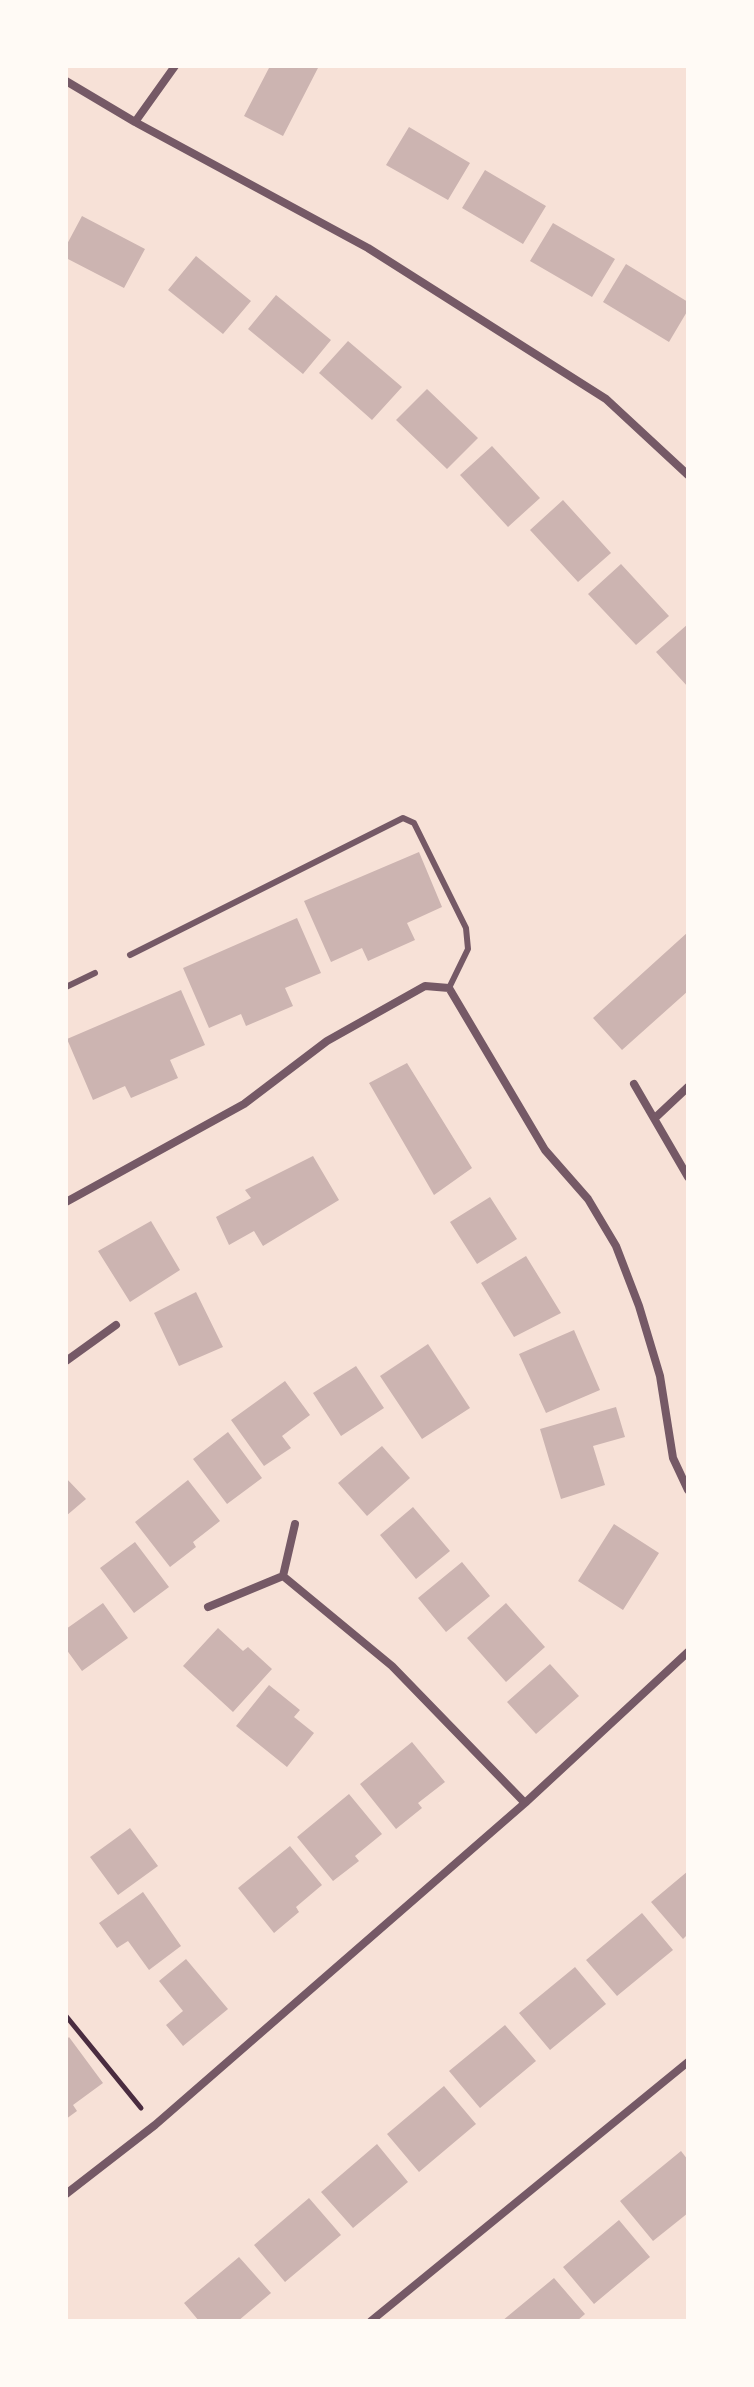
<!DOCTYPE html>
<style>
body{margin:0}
#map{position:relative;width:754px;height:2387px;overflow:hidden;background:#f7e1d7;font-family:"Roboto Condensed",sans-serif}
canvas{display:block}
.frame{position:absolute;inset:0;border:68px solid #fffaf5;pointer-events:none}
</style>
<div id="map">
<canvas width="754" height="2387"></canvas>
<div class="frame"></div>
</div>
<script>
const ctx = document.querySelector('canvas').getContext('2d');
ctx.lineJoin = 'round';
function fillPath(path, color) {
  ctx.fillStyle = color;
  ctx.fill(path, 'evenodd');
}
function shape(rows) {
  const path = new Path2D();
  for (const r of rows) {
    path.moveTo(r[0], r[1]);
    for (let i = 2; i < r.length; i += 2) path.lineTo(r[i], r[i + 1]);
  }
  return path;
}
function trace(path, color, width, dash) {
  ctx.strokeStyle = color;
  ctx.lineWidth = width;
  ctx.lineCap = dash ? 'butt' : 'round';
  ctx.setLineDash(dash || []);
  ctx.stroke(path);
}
const building = shape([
 [270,66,319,66,283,136,244,116],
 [409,127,470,163,448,200,386,165],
 [485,170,546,206,523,244,462,208],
 [82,216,145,249,124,288,66,258,66,246],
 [553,223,615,259,592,297,530,261],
 [196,256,251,301,223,334,168,290],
 [626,264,688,302,688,310,669,342,603,302],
 [276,295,331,340,303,374,248,329],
 [348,341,402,387,372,420,319,373],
 [427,389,478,438,447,469,396,420],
 [492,446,540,498,508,527,460,475],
 [563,500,611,553,578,582,530,530],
 [621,564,669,616,636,645,588,594],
 [688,624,688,687,656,652],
 [419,852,442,907,407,923,415,940,368,961,362,948,331,962,304,901],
 [297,918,321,973,285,988,293,1006,246,1026,241,1014,209,1028,183,968],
 [688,932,688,991,622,1050,593,1018],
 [181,990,205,1045,170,1060,178,1078,131,1098,125,1086,93,1100,67,1039],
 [407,1063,472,1168,434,1195,369,1083],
 [313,1156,339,1200,263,1246,254,1231,229,1245,216,1217,251,1198,245,1190],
 [490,1197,517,1239,477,1264,450,1222],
 [151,1221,180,1270,130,1302,98,1251],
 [526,1256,561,1313,514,1337,481,1283],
 [196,1292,223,1347,179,1366,154,1313],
 [574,1330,600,1390,546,1413,519,1354],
 [428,1344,470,1408,422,1439,380,1376],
 [356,1366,384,1408,341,1436,313,1393],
 [285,1381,310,1415,282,1436,291,1448,264,1466,231,1420],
 [616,1407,625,1437,593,1446,605,1485,561,1499,540,1429],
 [228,1432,262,1478,227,1504,193,1459],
 [382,1446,410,1478,367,1516,338,1483],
 [66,1478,86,1499,66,1516],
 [188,1480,220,1521,193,1542,196,1547,170,1567,135,1522],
 [413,1507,450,1551,416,1579,380,1535],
 [614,1524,659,1553,623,1610,578,1581],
 [135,1542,169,1587,134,1613,100,1568],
 [462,1562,490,1596,446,1632,418,1598],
 [103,1603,128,1638,82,1671,66,1649,66,1629],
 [506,1603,545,1647,506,1682,467,1638],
 [218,1628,243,1651,248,1647,272,1669,233,1712,183,1666],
 [550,1664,579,1696,536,1734,507,1702],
 [269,1685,300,1710,294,1717,314,1733,287,1767,236,1726],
 [412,1742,445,1782,418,1803,422,1808,396,1829,360,1784],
 [349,1794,382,1834,355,1856,359,1861,333,1881,297,1837],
 [130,1828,158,1866,118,1895,90,1857],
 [290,1846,322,1885,296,1907,299,1912,274,1933,238,1888],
 [688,1871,688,1934,683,1939,651,1902],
 [143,1892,181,1946,149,1970,128,1941,117,1948,99,1923],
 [642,1913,673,1950,617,1996,586,1960],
 [186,1959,228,2009,183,2046,166,2025,183,2011,159,1981],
 [575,1967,606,2004,550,2050,519,2013],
 [505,2025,536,2061,480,2108,449,2071],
 [69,2037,103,2083,73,2105,77,2111,66,2119,66,2040],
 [444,2086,476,2124,419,2172,387,2134],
 [377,2144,408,2182,353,2228,321,2192],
 [681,2151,688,2160,688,2213,653,2241,620,2201],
 [309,2198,341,2235,285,2282,254,2245],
 [619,2220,650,2257,594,2304,563,2267],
 [239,2257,271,2293,238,2321,199,2321,184,2303],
 [554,2278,585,2314,577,2321,502,2321]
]);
const path = shape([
 [66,2016,141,2108]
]);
const service = shape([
 [130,955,403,818,414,823,466,928,468,949,449,988],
 [66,987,95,973]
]);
const minor = shape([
 [66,81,135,122,368,248,606,399,688,475],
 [135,122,175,66],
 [634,1084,688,1177],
 [655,1118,688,1087],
 [66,1202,244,1104,327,1041,425,986,449,988,545,1150,588,1199,616,1246,639,1306,660,1376,673,1458,688,1490],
 [66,1361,116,1325],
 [283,1576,392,1666,525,1803],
 [208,1607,283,1576,295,1524],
 [66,2194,155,2125,525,1803,688,1652],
 [371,2321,688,2062]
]);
fillPath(building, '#ccb4b1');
trace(path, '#4a2c40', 5);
trace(service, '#755966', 6);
trace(minor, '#755966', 8);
</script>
